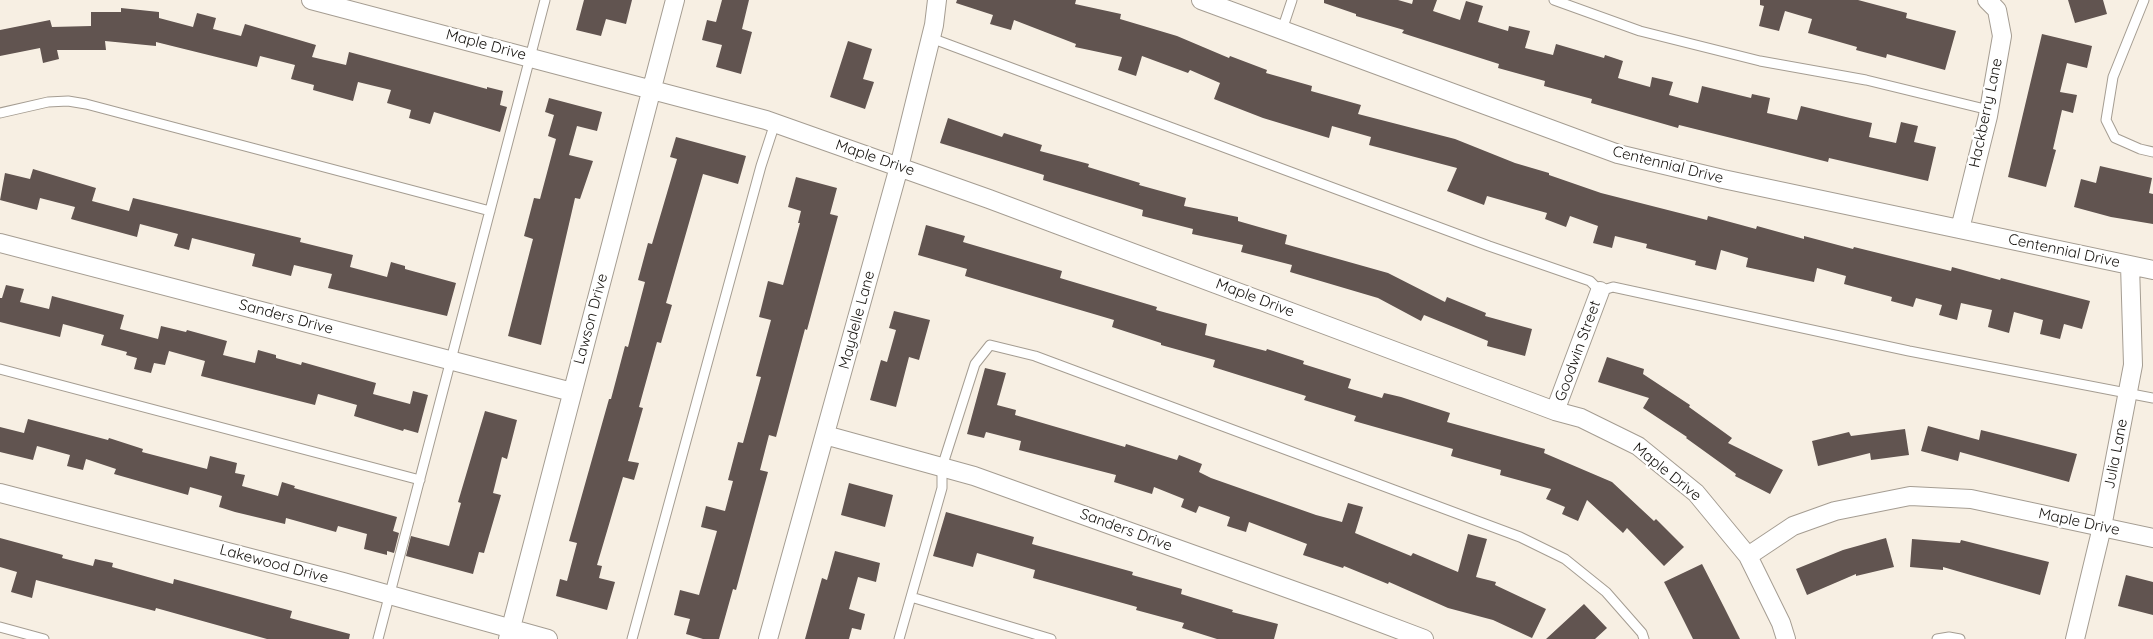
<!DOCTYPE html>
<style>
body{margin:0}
canvas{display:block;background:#f7efe3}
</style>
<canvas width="2153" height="639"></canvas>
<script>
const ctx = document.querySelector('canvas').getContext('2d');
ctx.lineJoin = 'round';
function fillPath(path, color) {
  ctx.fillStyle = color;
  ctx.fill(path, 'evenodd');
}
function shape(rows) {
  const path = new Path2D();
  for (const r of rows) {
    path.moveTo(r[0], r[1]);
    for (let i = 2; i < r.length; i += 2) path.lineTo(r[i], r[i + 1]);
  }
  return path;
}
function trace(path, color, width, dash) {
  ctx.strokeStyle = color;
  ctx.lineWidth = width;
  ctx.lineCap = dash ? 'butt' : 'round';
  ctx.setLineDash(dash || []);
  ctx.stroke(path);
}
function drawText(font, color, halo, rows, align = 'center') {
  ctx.font = font + ' Quicksand,sans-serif';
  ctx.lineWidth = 5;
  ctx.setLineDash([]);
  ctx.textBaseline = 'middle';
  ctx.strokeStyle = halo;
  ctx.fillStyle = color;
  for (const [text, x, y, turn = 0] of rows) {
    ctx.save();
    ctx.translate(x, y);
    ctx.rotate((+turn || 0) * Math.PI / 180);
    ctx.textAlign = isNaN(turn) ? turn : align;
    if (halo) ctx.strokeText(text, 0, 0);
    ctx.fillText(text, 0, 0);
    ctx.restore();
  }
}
const building = shape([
 [584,0,632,0,626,24,606,19,601,36,576,30],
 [722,0,749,0,742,29,752,32,741,74,716,67,722,45,702,40,707,20,716,22],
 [957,0,1076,0,1075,4,1121,14,1120,19,1177,36,1229,58,1230,56,1267,70,1266,73,1312,86,1311,91,1361,105,1358,114,1455,139,1515,163,1549,173,1549,175,1601,193,1707,220,1708,216,1756,229,1757,226,1804,239,1804,236,1853,249,1854,247,1951,271,1952,267,2000,280,2001,278,2090,301,2082,329,2064,324,2060,339,2040,334,2043,320,2014,312,2009,333,1988,327,1992,310,1961,303,1957,320,1939,315,1942,305,1916,298,1913,307,1891,301,1892,297,1844,284,1846,276,1817,268,1814,282,1746,267,1748,258,1721,250,1716,270,1695,265,1696,261,1646,248,1647,244,1615,236,1612,248,1593,243,1598,226,1570,216,1566,227,1545,219,1547,213,1487,196,1484,205,1447,191,1457,168,1369,145,1371,137,1332,126,1329,138,1263,118,1214,99,1220,83,1190,70,1188,73,1142,56,1136,76,1118,70,1122,57,1075,47,1076,44,1014,20,1011,30,990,24,993,15,956,3],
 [1324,0,1398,0,1412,4,1413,0,1437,0,1433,11,1460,20,1466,1,1483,6,1478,22,1508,31,1509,26,1530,31,1525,48,1553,55,1556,44,1604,58,1605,55,1623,61,1618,78,1650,87,1652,77,1673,82,1669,95,1698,103,1702,86,1751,98,1752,94,1770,98,1767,113,1797,120,1801,106,1850,118,1872,123,1869,137,1896,143,1901,122,1918,126,1914,142,1936,147,1928,181,1829,158,1828,162,1679,125,1678,128,1591,103,1592,99,1544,86,1545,81,1498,68,1499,64,1402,33,1404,30,1356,16,1356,14,1324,3],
 [1760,0,1858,0,1907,13,1906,18,1956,31,1945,70,1887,54,1886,58,1856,50,1857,47,1808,33,1812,19,1785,11,1779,31,1759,26,1764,6,1760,5],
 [2068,0,2103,0,2107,14,2075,23],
 [121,8,159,12,159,18,193,27,197,13,216,18,213,29,241,36,245,24,316,45,312,57,346,65,349,52,487,89,487,87,503,91,500,105,507,107,500,132,434,112,430,124,409,118,411,110,387,103,391,90,358,82,353,101,313,90,314,85,291,79,295,65,260,56,257,67,156,42,156,46,105,41,106,50,57,50,59,59,43,63,40,48,0,56,0,30,50,20,52,27,91,26,91,12,121,12],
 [2042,34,2092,46,2087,68,2067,63,2060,92,2077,95,2073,113,2062,110,2053,149,2056,150,2046,187,2008,177],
 [848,41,872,49,863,79,874,82,865,109,830,97],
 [549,98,602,112,597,131,577,126,569,155,593,161,580,199,575,198,541,345,508,336,533,239,524,236,534,198,540,199,556,139,548,136,554,115,545,112],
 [948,118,1002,137,1004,133,1042,145,1040,151,1089,164,1088,167,1140,183,1139,185,1186,198,1184,206,1238,217,1238,221,1287,235,1285,244,1388,273,1445,302,1447,297,1486,313,1485,316,1532,329,1525,356,1487,346,1488,341,1424,315,1421,321,1378,298,1290,272,1292,265,1241,252,1243,245,1192,234,1193,229,1142,216,1143,210,1043,180,1044,175,940,143],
 [676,137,746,156,738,184,703,174,666,303,672,305,661,343,657,342,639,407,643,408,628,461,639,463,634,480,623,477,597,565,602,566,599,578,615,582,607,610,556,596,560,579,567,581,577,543,569,541,609,399,611,399,625,346,628,347,645,282,638,280,648,243,652,244,677,159,670,157],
 [2100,166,2152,178,2149,193,2153,194,2153,224,2111,217,2074,207,2081,179,2096,183],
 [33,169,96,188,92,201,129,211,133,198,301,238,300,242,353,255,350,267,387,277,391,262,405,266,405,269,456,283,447,316,328,288,332,274,294,265,291,276,252,266,255,254,192,238,189,250,174,246,178,234,140,224,137,237,71,219,75,207,40,198,37,210,0,200,5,173,30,179],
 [796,177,837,188,830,214,838,216,807,330,805,329,776,437,769,435,760,470,768,472,736,590,733,589,719,639,703,639,686,634,690,619,674,615,680,590,699,595,717,531,701,527,706,506,725,511,733,481,728,480,738,442,743,443,761,377,756,376,771,320,759,317,768,281,783,285,800,223,798,223,801,211,788,207],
 [926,225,965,236,963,242,1062,271,1060,278,1157,307,1156,310,1207,324,1205,335,1266,351,1267,349,1304,361,1303,364,1351,379,1348,388,1382,398,1384,393,1401,397,1450,413,1447,422,1545,449,1544,453,1612,482,1654,521,1656,519,1684,547,1664,566,1627,528,1623,533,1587,500,1578,521,1562,514,1565,507,1546,499,1551,489,1500,475,1501,470,1451,456,1453,449,1354,421,1356,416,1304,400,1306,396,1213,367,1215,360,1161,345,1161,343,1112,327,1114,320,965,276,967,269,918,255],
 [6,285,24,289,20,302,49,309,52,296,124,315,120,329,158,339,161,326,186,332,187,330,227,341,223,355,255,363,258,350,276,355,276,358,301,365,302,362,376,383,373,394,410,404,413,391,428,395,418,433,404,429,403,431,354,416,357,405,318,394,315,405,201,376,205,361,169,351,165,365,154,363,151,373,134,369,137,358,126,355,127,352,101,345,104,335,63,324,60,337,0,322,0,298,2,298],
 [894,311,930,320,919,360,909,357,896,407,870,400,881,360,887,362,896,330,889,328],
 [1607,357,1644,369,1643,374,1690,405,1689,407,1732,438,1728,443,1783,470,1770,494,1735,476,1736,474,1686,438,1687,437,1643,408,1649,398,1598,382],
 [985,368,1006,373,997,405,1016,410,1015,415,1125,447,1126,444,1177,460,1179,455,1202,464,1199,472,1211,478,1316,515,1342,522,1348,503,1363,507,1355,533,1411,556,1413,553,1458,572,1468,534,1487,539,1476,577,1496,582,1495,585,1546,609,1532,638,1493,620,1448,608,1389,582,1388,584,1344,566,1343,568,1303,555,1307,544,1249,522,1246,532,1227,526,1230,517,1199,506,1196,513,1181,507,1184,499,1154,487,1152,494,1114,482,1116,475,1019,450,1021,441,986,432,984,438,967,434],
 [485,411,517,420,507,459,502,457,493,493,501,495,496,512,484,553,479,552,473,574,406,556,411,536,449,546,461,503,458,502],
 [28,419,108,440,109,438,143,449,142,452,207,469,210,456,237,463,235,473,245,475,242,486,278,496,282,482,295,486,294,488,397,517,393,531,399,533,394,553,387,551,387,555,364,549,367,534,338,526,336,532,286,518,285,524,235,512,219,507,222,496,190,487,188,495,114,474,116,469,86,459,83,470,67,466,70,455,37,446,33,460,0,452,0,427,24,433],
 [1928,426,1979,440,1981,430,2077,454,2069,482,1960,452,1958,461,1921,451],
 [1905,429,1909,455,1871,460,1870,453,1818,466,1812,441,1849,432,1851,436],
 [849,483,893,495,885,527,841,515],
 [946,512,1034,537,1032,544,1133,572,1132,575,1182,589,1181,594,1233,610,1232,612,1278,624,1274,639,1217,639,1182,628,1184,623,1136,610,1137,607,1033,578,1035,570,977,553,973,567,933,556],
 [0,538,63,555,62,558,93,566,95,559,113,563,112,567,173,584,174,579,292,611,290,618,350,634,349,639,267,639,156,608,155,611,36,580,32,598,11,592,17,572,0,567],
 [1886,538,1894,567,1856,576,1856,574,1807,595,1796,569,1843,550],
 [1912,539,1960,543,1961,540,2049,562,2040,595,1943,567,1943,570,1910,567],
 [835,551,880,563,876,582,858,577,849,609,865,614,861,630,852,628,849,639,805,639,822,578,827,580],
 [1702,564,1724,607,1740,639,1693,639,1681,615,1664,582],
 [2126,575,2153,582,2153,615,2118,606],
 [1584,604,1607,628,1595,639,1546,639]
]);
const service = shape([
 [1554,0,1640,31,1760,61,1866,80,1989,110],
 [2144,0,2113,77,2106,120,2115,138,2140,149,2153,152],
 [1282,30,1292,0],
 [931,38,1489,246,1590,281,1600,291,1613,287,1909,351,2153,398],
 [0,113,48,102,68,101,86,104,490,211],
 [0,369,420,480],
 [911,597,1051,639],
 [0,627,44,639],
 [378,639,545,0],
 [632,639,761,166,775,123],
 [899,639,942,488,942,467,975,364,990,345,1035,356,1520,537,1565,559,1606,592,1642,633,1644,639],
 [1937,639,1949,637,1960,639]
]);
const minor = shape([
 [311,0,766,120,989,199,1555,411,1581,418,1638,446,1696,493,1748,556,1781,623,1786,639],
 [1201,0,1618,154,1723,179,2153,270],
 [1960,229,1988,116,2002,36,1997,10,1987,0],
 [0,243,572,392],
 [1555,411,1600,291],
 [825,435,974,476,1334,605,1424,639],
 [0,493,343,582,548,639],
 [1748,556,1793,526,1835,511,1910,496,1971,499,2153,538],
 [508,639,675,0],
 [768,639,899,167,934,25,937,0],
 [2075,639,2102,527,2133,365,2130,265]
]);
const streetNames = [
 ["Maple Drive",486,45,15],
 ["Hackberry Lane",1986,113,-78],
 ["Maple Drive",875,158,19],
 ["Centennial Drive",1668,165,14],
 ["Centennial Drive",2064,251,12],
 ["Maple Drive",1255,298,21],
 ["Sanders Drive",286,317,15],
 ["Lawson Drive",591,319,-75],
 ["Maydelle Lane",857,320,-75],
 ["Goodwin Street",1578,351,-70],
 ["Julia Lane",2116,454,-79],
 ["Maple Drive",1667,472,39],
 ["Maple Drive",2079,522,12],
 ["Sanders Drive",1126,530,20],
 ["Lakewood Drive",274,564,15]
];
fillPath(building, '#615450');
trace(service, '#a59d92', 11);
trace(minor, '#a59d92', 20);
trace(service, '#fff', 9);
trace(minor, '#fff', 18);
drawText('15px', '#171410', '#fff', streetNames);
</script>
